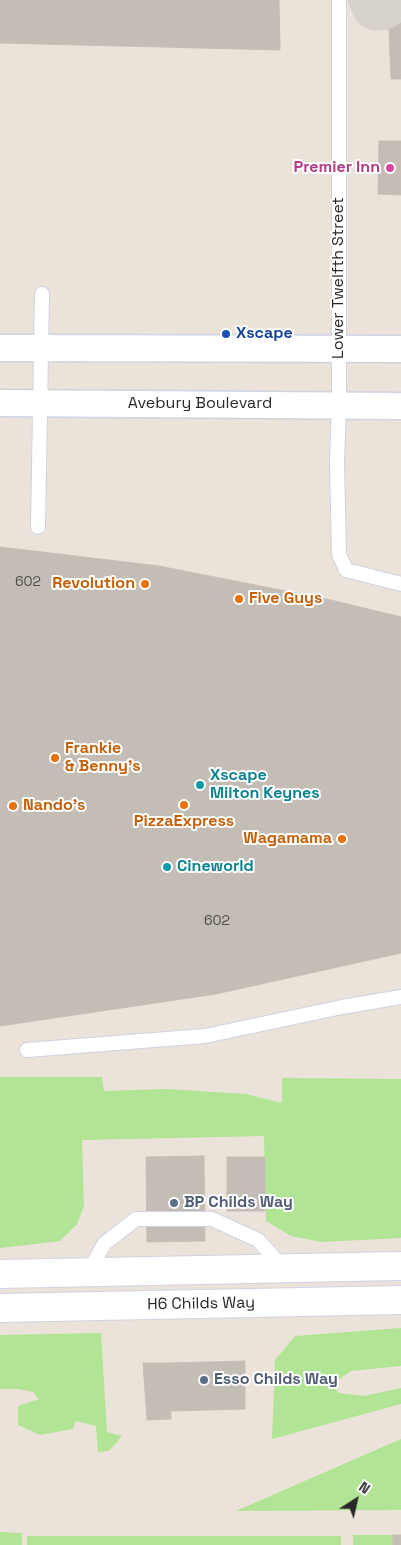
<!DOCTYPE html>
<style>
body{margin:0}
#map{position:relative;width:401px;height:1545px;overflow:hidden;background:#ebe3d9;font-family:"Space Grotesk",sans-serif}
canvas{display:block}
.north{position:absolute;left:331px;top:1475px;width:50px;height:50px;-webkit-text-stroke:4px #fff;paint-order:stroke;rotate:35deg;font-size:14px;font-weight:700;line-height:20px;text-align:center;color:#282828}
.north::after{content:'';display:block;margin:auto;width:18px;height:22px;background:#282828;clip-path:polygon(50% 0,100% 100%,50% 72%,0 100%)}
</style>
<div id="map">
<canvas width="401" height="1545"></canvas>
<div class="north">N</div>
</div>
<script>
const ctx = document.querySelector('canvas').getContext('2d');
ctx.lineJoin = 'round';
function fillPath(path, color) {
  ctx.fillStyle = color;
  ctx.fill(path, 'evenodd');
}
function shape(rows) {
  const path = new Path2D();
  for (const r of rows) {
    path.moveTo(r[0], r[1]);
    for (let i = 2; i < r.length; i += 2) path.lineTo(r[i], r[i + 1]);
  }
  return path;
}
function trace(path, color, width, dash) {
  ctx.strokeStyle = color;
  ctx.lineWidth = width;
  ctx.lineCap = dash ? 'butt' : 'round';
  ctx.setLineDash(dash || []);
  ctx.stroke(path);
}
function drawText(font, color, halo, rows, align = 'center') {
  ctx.font = font + ' "Space Grotesk",sans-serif';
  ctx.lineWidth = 4;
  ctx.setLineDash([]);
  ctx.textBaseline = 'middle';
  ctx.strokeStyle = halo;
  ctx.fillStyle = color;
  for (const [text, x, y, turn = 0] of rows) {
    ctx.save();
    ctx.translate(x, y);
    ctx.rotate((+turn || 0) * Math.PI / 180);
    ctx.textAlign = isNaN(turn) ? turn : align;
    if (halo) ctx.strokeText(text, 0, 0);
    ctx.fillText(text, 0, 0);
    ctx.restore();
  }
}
const green = shape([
 [0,1077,102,1077,104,1091,166,1089,246,1094,282,1103,282,1078,401,1079,401,1238,321,1242,291,1236,266,1221,264,1136,82,1140,84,1206,77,1224,60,1241,0,1248],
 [401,1328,401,1366,351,1371,332,1384,339,1393,364,1396,401,1388,401,1404,272,1439,275,1360,295,1336],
 [101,1333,107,1432,122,1436,109,1451,98,1452,96,1426,76,1421,73,1429,40,1435,18,1425,18,1406,39,1399,33,1392,17,1389,0,1389,0,1335],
 [401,1439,401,1510,236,1511],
 [0,1532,22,1533,22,1545,0,1545],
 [353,1535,393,1535,393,1545,353,1545],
 [27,1536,341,1536,341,1545,27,1545]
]);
const plaza = shape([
 [347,0,401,0,401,23,389,30,373,31,362,26,355,19]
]);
const building = shape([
 [0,0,279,0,280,50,0,43,0,0],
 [401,23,401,79,391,79,389,30,401,23],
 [379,141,401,141,401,195,378,194,379,141],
 [0,547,159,566,331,600,401,617,401,953,216,994,0,1026,0,547],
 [204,1156,205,1241,147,1242,146,1157,204,1156],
 [227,1157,265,1157,265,1211,227,1211,227,1157],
 [245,1361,245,1409,171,1411,169,1363,245,1361],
 [143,1363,169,1363,171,1419,147,1420,143,1363],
 [393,1535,401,1535,401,1545,393,1545,393,1535]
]);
const service = shape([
 [339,0,339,405,337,462,339,554,346,570,401,584],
 [38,527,42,294],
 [27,1050,205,1036,342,1007,401,997],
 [89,1272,104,1244,136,1219,212,1219,258,1240,283,1268]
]);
const minor = shape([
 [0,348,401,349],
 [0,403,401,406]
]);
const tertiary = shape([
 [0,1274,401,1266],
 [0,1308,401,1300]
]);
const markers = [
 [390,168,5,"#d1479c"],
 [226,334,5,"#1a4fb4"],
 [145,584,5,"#e8710a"],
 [239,599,5,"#e8710a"],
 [55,758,5,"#e8710a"],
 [200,785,5,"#0f9aa8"],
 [184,805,5,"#e8710a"],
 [13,806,5,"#e8710a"],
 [342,839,5,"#e8710a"],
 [167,867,5,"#0f9aa8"],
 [174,1203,5,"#5c6f8a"],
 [204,1380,5,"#5c6f8a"]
];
const numberNames = [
 ["602",28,582],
 ["602",217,921]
];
const hotelNames = [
 ["Premier Inn",380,168]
];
const streetNames = [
 ["Lower Twelfth Street",339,278,-90],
 ["Avebury Boulevard",200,404],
 ["H6 Childs Way",201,1304,-1]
];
const transitNames = [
 ["Xscape",236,334]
];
const foodNames = [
 ["Revolution",135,584,"right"],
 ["Five Guys",249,599],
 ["Frankie",65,749],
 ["& Benny's",65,767],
 ["Nando's",23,806],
 ["PizzaExpress",184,822,"center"],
 ["Wagamama",332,839,"right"]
];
const cultureNames = [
 ["Xscape",210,776],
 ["Milton Keynes",210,794],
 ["Cineworld",177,867]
];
const serviceNames = [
 ["BP Childs Way",184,1203],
 ["Esso Childs Way",214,1380]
];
fillPath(green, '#b1e494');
fillPath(plaza, '#d7d3cc');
fillPath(building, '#c3bdb6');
trace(building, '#c6bfb3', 1);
trace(service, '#cfd3e2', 16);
trace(minor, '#cfd3e2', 29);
trace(tertiary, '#cfd3e2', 30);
trace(service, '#fff', 14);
trace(minor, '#fff', 26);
trace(tertiary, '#fff', 28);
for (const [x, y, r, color] of markers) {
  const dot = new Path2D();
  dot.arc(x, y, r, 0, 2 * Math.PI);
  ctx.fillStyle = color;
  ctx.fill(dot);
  trace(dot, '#fff', 2);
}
drawText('14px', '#4f4d4c', null, numberNames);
drawText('bold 16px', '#b23c85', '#fff', hotelNames, 'right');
drawText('16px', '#282828', '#fff', streetNames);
drawText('bold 16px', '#164399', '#fff', transitNames, 'left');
drawText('bold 16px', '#c56008', '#fff', foodNames, 'left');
drawText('bold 16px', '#0d838f', '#fff', cultureNames, 'left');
drawText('bold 16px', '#4e5e75', '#fff', serviceNames, 'left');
</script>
